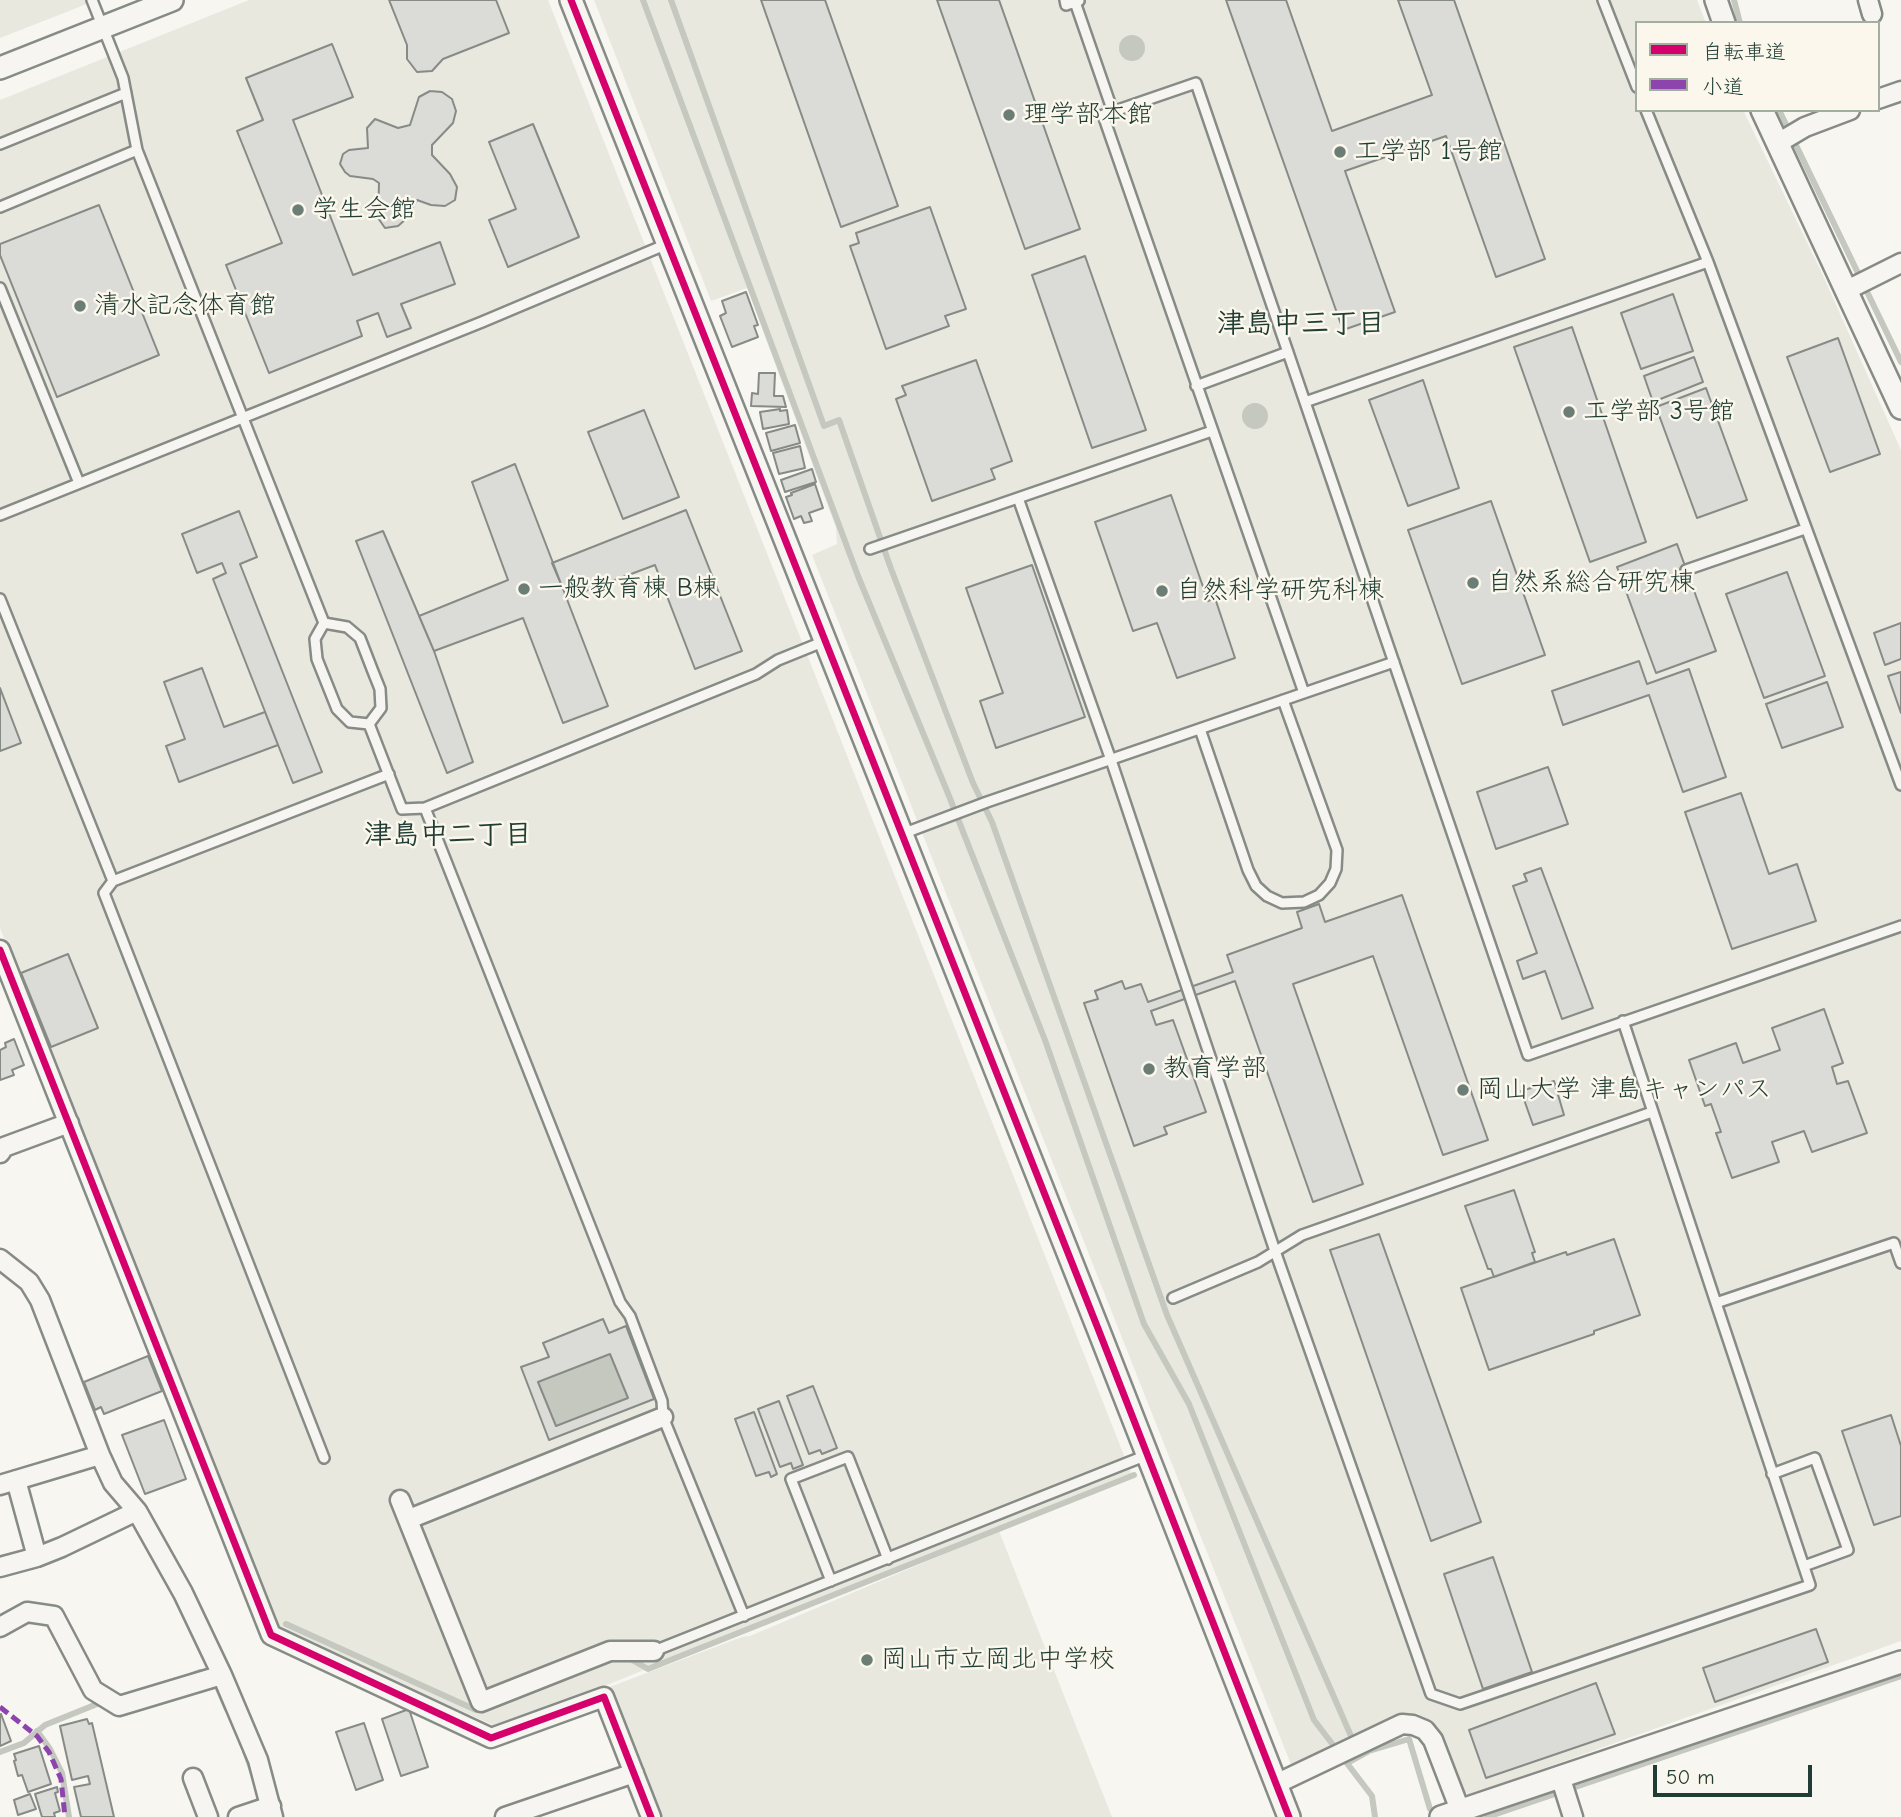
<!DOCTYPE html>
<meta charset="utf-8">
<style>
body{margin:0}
#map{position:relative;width:1901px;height:1817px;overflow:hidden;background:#f8f6f0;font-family:"Comic Neue","Klee One",sans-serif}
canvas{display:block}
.legend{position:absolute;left:1635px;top:21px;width:245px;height:91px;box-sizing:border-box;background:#fbf7ec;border:2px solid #a3ada2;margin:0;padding:9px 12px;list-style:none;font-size:21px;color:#1f3d34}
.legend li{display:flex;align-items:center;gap:14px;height:35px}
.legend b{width:35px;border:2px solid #a3ada2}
.scale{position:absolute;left:1653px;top:1765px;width:159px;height:32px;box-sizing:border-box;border:4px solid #1f3d34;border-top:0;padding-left:9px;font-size:21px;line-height:24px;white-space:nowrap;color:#1f3d34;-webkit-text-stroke:5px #fbf7ec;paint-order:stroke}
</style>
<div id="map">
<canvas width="1901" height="1817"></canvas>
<ul class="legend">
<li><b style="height:9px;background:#d6006c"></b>自転車道</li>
<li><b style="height:9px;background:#8e44ad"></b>小道</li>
</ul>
<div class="scale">50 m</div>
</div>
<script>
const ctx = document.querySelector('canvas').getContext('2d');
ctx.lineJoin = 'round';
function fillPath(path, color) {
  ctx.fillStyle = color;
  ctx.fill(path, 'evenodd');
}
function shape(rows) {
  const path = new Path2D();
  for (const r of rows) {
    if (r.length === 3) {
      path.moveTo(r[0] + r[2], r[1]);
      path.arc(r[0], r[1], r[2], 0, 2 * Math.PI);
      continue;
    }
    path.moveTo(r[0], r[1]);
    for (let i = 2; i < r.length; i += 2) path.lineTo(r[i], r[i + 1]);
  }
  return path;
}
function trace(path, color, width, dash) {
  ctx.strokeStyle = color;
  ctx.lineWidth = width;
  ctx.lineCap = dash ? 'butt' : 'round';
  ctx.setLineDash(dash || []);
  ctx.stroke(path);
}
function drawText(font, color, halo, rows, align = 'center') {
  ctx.font = font + ' "Comic Neue","Klee One",sans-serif';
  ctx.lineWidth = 5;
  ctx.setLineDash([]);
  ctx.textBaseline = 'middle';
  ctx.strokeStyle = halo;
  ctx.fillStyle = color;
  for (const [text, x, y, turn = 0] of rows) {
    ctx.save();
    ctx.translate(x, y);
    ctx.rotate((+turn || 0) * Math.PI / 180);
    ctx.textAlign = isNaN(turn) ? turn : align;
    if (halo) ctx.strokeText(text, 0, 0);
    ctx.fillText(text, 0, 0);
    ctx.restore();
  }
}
const built = shape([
 [0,0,97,0,0,38],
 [249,0,548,0,1131,1473,607,1685,493,1725,277,1629,0,928,0,100],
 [594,0,1697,0,1706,23,1637,23,1637,110,1743,110,1820,269,1901,450,1901,1641,1469,1795,1457,1785,1441,1733,1430,1720,1416,1713,1398,1716,1292,1767,812,555,837,544,836,528,747,288,711,301],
 [999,1531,1112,1817,658,1817,607,1688,742,1637,750,1636]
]);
const water = shape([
 [1132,48,13],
 [1255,416,13],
 [610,1354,628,1398,556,1426,538,1382]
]);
const stream = shape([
 [643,0,858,576,947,791,1045,1040,1144,1324,1189,1404,1314,1720,1372,1796,1375,1817],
 [671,0,824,426,839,420,890,566,973,783,992,822,1167,1315,1351,1736],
 [1734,0,1740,23],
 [1779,110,1901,362],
 [286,1624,476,1710,482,1707],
 [627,1657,648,1669,1134,1475],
 [190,1676,200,1672,216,1684,227,1709],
 [37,1731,50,1749,62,1773,69,1817],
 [245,1751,253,1774],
 [0,1752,24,1743,45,1725,102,1702],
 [1347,1763,1369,1751,1409,1739,1430,1809],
 [1487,1817,1901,1676]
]);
const building = shape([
 [389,0,496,0,509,33,443,59,432,71,417,72,407,59,407,45,389,0],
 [761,0,825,0,898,206,841,227,761,0],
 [937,0,999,0,1080,229,1025,249,937,0],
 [1226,0,1286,0,1332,131,1432,95,1398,0,1454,0,1545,259,1496,277,1446,136,1345,171,1395,312,1343,330,1226,0],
 [332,44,353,97,293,120,353,275,440,242,455,284,401,304,411,328,387,337,378,313,357,321,362,336,269,373,226,265,282,243,237,131,263,120,246,78,332,44],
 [430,91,442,92,452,99,456,111,453,123,432,145,432,155,450,174,457,187,455,200,445,206,431,205,417,200,406,219,398,226,385,228,378,218,379,183,373,179,350,176,345,172,340,164,343,154,349,150,368,148,367,128,375,119,398,128,410,125,419,97,430,91],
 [533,124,579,237,508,267,489,220,516,209,489,142,533,124],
 [99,205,159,355,57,397,0,255,0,244,99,205],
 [930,207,966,309,945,316,949,326,886,349,850,246,859,243,856,233,930,207],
 [1085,256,1146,430,1092,448,1032,275,1085,256],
 [746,292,758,325,754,326,758,337,732,347,720,316,726,313,722,301,746,292],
 [1673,294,1693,351,1641,369,1621,313,1673,294],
 [1572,327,1646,542,1590,562,1514,347,1572,327],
 [1838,338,1880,454,1830,472,1787,357,1838,338],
 [1694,357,1703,382,1653,402,1644,376,1694,357],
 [976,360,1012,461,991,469,995,479,932,501,896,399,906,395,902,386,976,360],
 [759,373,775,373,774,396,783,396,786,407,751,406,752,393,758,394,759,373],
 [1423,380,1459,488,1408,506,1369,400,1423,380],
 [1706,388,1747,500,1697,518,1656,407,1706,388],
 [780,409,780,411,787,410,789,424,763,429,760,412,780,409],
 [644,410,679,497,623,519,588,432,644,410],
 [795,425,800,443,771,451,766,433,795,425],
 [800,446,805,468,779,474,773,453,800,446],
 [515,464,608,706,563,723,523,618,434,651,419,616,508,580,472,482,515,464],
 [812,469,816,482,785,492,781,480,812,469],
 [815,484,823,508,809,513,812,521,804,523,801,516,794,519,786,497,792,495,791,493,815,484],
 [1171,495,1208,601,1215,598,1235,658,1177,678,1157,623,1133,631,1095,522,1171,495],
 [1491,501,1545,655,1462,684,1408,530,1491,501],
 [686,510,742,651,695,669,655,565,567,598,552,563,686,510],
 [239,511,257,557,240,564,322,772,293,783,213,579,226,573,222,563,197,573,182,534,239,511],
 [383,531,434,651,473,762,447,773,356,541,383,531],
 [1677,544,1716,651,1656,673,1617,567,1677,544],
 [1032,565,1085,717,996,748,980,701,1003,693,966,588,1032,565],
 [1787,572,1825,676,1764,698,1726,594,1787,572],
 [1901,623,1901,659,1885,665,1874,633,1901,623],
 [1639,661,1647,684,1689,669,1726,777,1683,792,1649,695,1563,725,1552,691,1639,661],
 [202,668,224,727,265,712,278,745,179,782,166,746,185,739,164,682,202,668],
 [1901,672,1901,713,1888,676,1901,672],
 [1827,682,1843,727,1782,748,1766,704,1827,682],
 [0,688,21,743,0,751,0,688],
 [1548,767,1568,824,1496,849,1477,792,1548,767],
 [1741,793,1769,874,1797,864,1816,921,1732,949,1685,812,1741,793],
 [1541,868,1593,1008,1562,1019,1545,971,1523,979,1517,961,1537,953,1513,886,1527,881,1524,874,1541,868],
 [1402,895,1488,1140,1443,1155,1373,956,1293,984,1363,1184,1313,1202,1235,981,1151,1011,1156,1025,1173,1020,1206,1112,1164,1127,1167,1134,1134,1146,1084,1003,1098,999,1095,991,1122,981,1125,989,1141,984,1148,1002,1233,972,1227,955,1302,928,1297,912,1319,904,1325,922,1402,895],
 [68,954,98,1028,51,1047,21,973,68,954],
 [1824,1009,1843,1063,1832,1067,1837,1084,1848,1081,1867,1133,1812,1152,1804,1131,1772,1142,1779,1162,1732,1178,1716,1133,1721,1132,1711,1104,1705,1106,1689,1060,1736,1043,1743,1063,1780,1050,1772,1028,1824,1009],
 [14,1039,24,1065,12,1070,14,1075,0,1080,0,1050,6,1047,5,1043,14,1039],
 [1554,1081,1564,1115,1533,1125,1521,1091,1554,1081],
 [1514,1190,1535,1252,1532,1253,1535,1262,1494,1277,1491,1269,1488,1269,1465,1206,1514,1190],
 [1379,1234,1481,1522,1431,1541,1330,1250,1379,1234],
 [1614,1239,1640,1315,1594,1331,1594,1334,1489,1370,1461,1288,1566,1252,1567,1255,1614,1239],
 [603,1319,609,1333,626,1326,654,1399,549,1440,521,1367,549,1357,543,1343,603,1319],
 [610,1354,628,1398,556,1426,538,1382,610,1354],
 [148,1356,162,1391,104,1414,101,1407,95,1410,84,1382,148,1356],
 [813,1386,837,1448,822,1454,820,1450,809,1454,787,1396,813,1386],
 [779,1401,803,1465,793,1469,791,1463,780,1467,758,1409,779,1401],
 [754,1412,777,1474,771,1477,769,1472,756,1476,735,1419,754,1412],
 [1891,1415,1901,1446,1901,1516,1874,1525,1842,1431,1891,1415],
 [164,1420,186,1479,145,1494,122,1435,164,1420],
 [1493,1557,1532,1672,1483,1689,1444,1574,1493,1557],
 [1816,1629,1828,1662,1715,1702,1703,1668,1816,1629],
 [1596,1683,1615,1734,1486,1778,1469,1730,1596,1683],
 [409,1709,428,1767,401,1776,382,1719,409,1709],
 [1,1714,11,1741,0,1746,0,1715,1,1714],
 [87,1719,89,1724,92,1723,114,1817,81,1817,74,1787,90,1784,88,1776,72,1780,60,1726,87,1719],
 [364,1723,383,1780,356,1790,336,1732,364,1723],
 [39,1746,51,1784,28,1792,22,1775,18,1776,14,1761,16,1760,14,1754,39,1746],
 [57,1787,58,1792,55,1793,60,1811,54,1813,55,1817,42,1817,35,1794,57,1787],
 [30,1794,36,1809,18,1815,14,1800,30,1794]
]);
const service = shape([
 [92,0,123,78,137,150,324,623,347,627,360,638,372,669,380,689,381,708,369,724,402,809,425,808,756,674,778,660,825,641],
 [1065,0,1066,5,1079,1],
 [1603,0,1637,87],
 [1075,2,1113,112],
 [1646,110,1708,262,1901,785],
 [0,144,126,93],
 [0,207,137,150],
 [0,288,79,483],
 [1196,386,1288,352],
 [1305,402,1708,262],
 [1018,498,1111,760,1275,1251,1431,1694,1460,1704,1810,1585,1716,1303],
 [0,515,482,322,667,244],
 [870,549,1212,431],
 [1686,570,1805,529],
 [0,599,113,881],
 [324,623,315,639,317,659,337,709,350,722,369,724],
 [1304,693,1103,115,1196,83,1528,1055,1901,926],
 [1200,729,1248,870,1256,886,1267,896,1282,903,1304,902,1319,895,1330,883,1336,869,1337,850,1283,700],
 [425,808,620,1302,630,1316,662,1401,663,1417,744,1616],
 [902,834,987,802,1394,662],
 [1623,1021,1716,1303,1894,1243,1901,1263],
 [1173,1298,1258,1262,1302,1235,1652,1112],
 [324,1458,104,893,113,881,389,774],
 [1772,1474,1815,1458,1848,1550,1804,1566],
 [831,1581,791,1479,848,1457,888,1559],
 [654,1651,1147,1455]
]);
const minor = shape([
 [1868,0,1872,14],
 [1878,99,1901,91],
 [1778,143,1805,127,1850,110],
 [1847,290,1901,263],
 [0,950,271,1635,491,1738,604,1697,651,1817],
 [0,1153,4,1147,69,1123],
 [0,1259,29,1282,40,1300,100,1455,113,1483,137,1511,183,1593,222,1675,258,1760,273,1817],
 [16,1480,37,1557],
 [0,1485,100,1455],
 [400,1500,481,1702,610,1651,654,1651],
 [409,1519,663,1417],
 [0,1567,37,1557,62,1547,137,1511],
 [0,1627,27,1612,54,1616,93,1690,119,1706,222,1675],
 [1560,1776,1573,1817],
 [193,1778,208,1817],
 [1276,1784,1402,1724,1413,1725,1425,1730,1433,1740,1460,1810],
 [238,1817,271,1806],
 [505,1817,634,1773]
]);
const tertiary = shape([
 [571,0,1097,1326,1289,1817],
 [1716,0,1724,23],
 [0,68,172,0],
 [1762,110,1901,408],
 [1441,1817,1901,1662]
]);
const quiet = shape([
 [0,1707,37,1736,49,1752,61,1779,65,1817]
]);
const cycleway = shape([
 [571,0,1097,1326,1289,1817],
 [0,950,271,1635,491,1738,604,1697,651,1817]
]);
const markers = [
 [1009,115,7,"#6b7e76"],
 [1340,152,7,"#6b7e76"],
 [298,210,7,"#6b7e76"],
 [80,306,7,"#6b7e76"],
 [1569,412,7,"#6b7e76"],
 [1473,583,7,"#6b7e76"],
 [524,589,7,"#6b7e76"],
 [1162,591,7,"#6b7e76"],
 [1149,1069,7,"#6b7e76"],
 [1463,1090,7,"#6b7e76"],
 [867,1660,7,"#6b7e76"]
];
const poiNames = [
 ["理学部本館",1023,115],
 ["工学部 1号館",1354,152],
 ["学生会館",312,210],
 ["清水記念体育館",94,306],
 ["工学部 3号館",1583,412],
 ["自然系総合研究棟",1487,583],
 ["一般教育棟 B棟",538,589],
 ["自然科学研究科棟",1176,591],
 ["教育学部",1163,1069],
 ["岡山大学 津島キャンパス",1477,1090],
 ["岡山市立岡北中学校",881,1660]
];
const neighbourhoodNames = [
 ["津島中三丁目",1301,324],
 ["津島中二丁目",448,835]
];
fillPath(built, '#e8e8df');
fillPath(water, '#c4c8bf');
trace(stream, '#c4c8bf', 6);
fillPath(building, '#dbdbd7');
trace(building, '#868b86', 2);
trace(service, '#868b86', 14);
trace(minor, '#868b86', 23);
trace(tertiary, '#868b86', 26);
trace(service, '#f6f5f1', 9);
trace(minor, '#f6f5f1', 18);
trace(tertiary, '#f6f5f1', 21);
trace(quiet, '#8e44ad', 5, [10, 5]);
trace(cycleway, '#d6006c', 7);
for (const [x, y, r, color] of markers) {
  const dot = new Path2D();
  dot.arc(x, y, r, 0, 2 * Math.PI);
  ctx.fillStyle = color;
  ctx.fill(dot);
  trace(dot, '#fbf7ec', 2.5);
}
drawText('26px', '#1f3d34', '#fbf7ec', poiNames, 'left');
drawText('bold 28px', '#1f3d34', '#fbf7ec', neighbourhoodNames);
</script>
